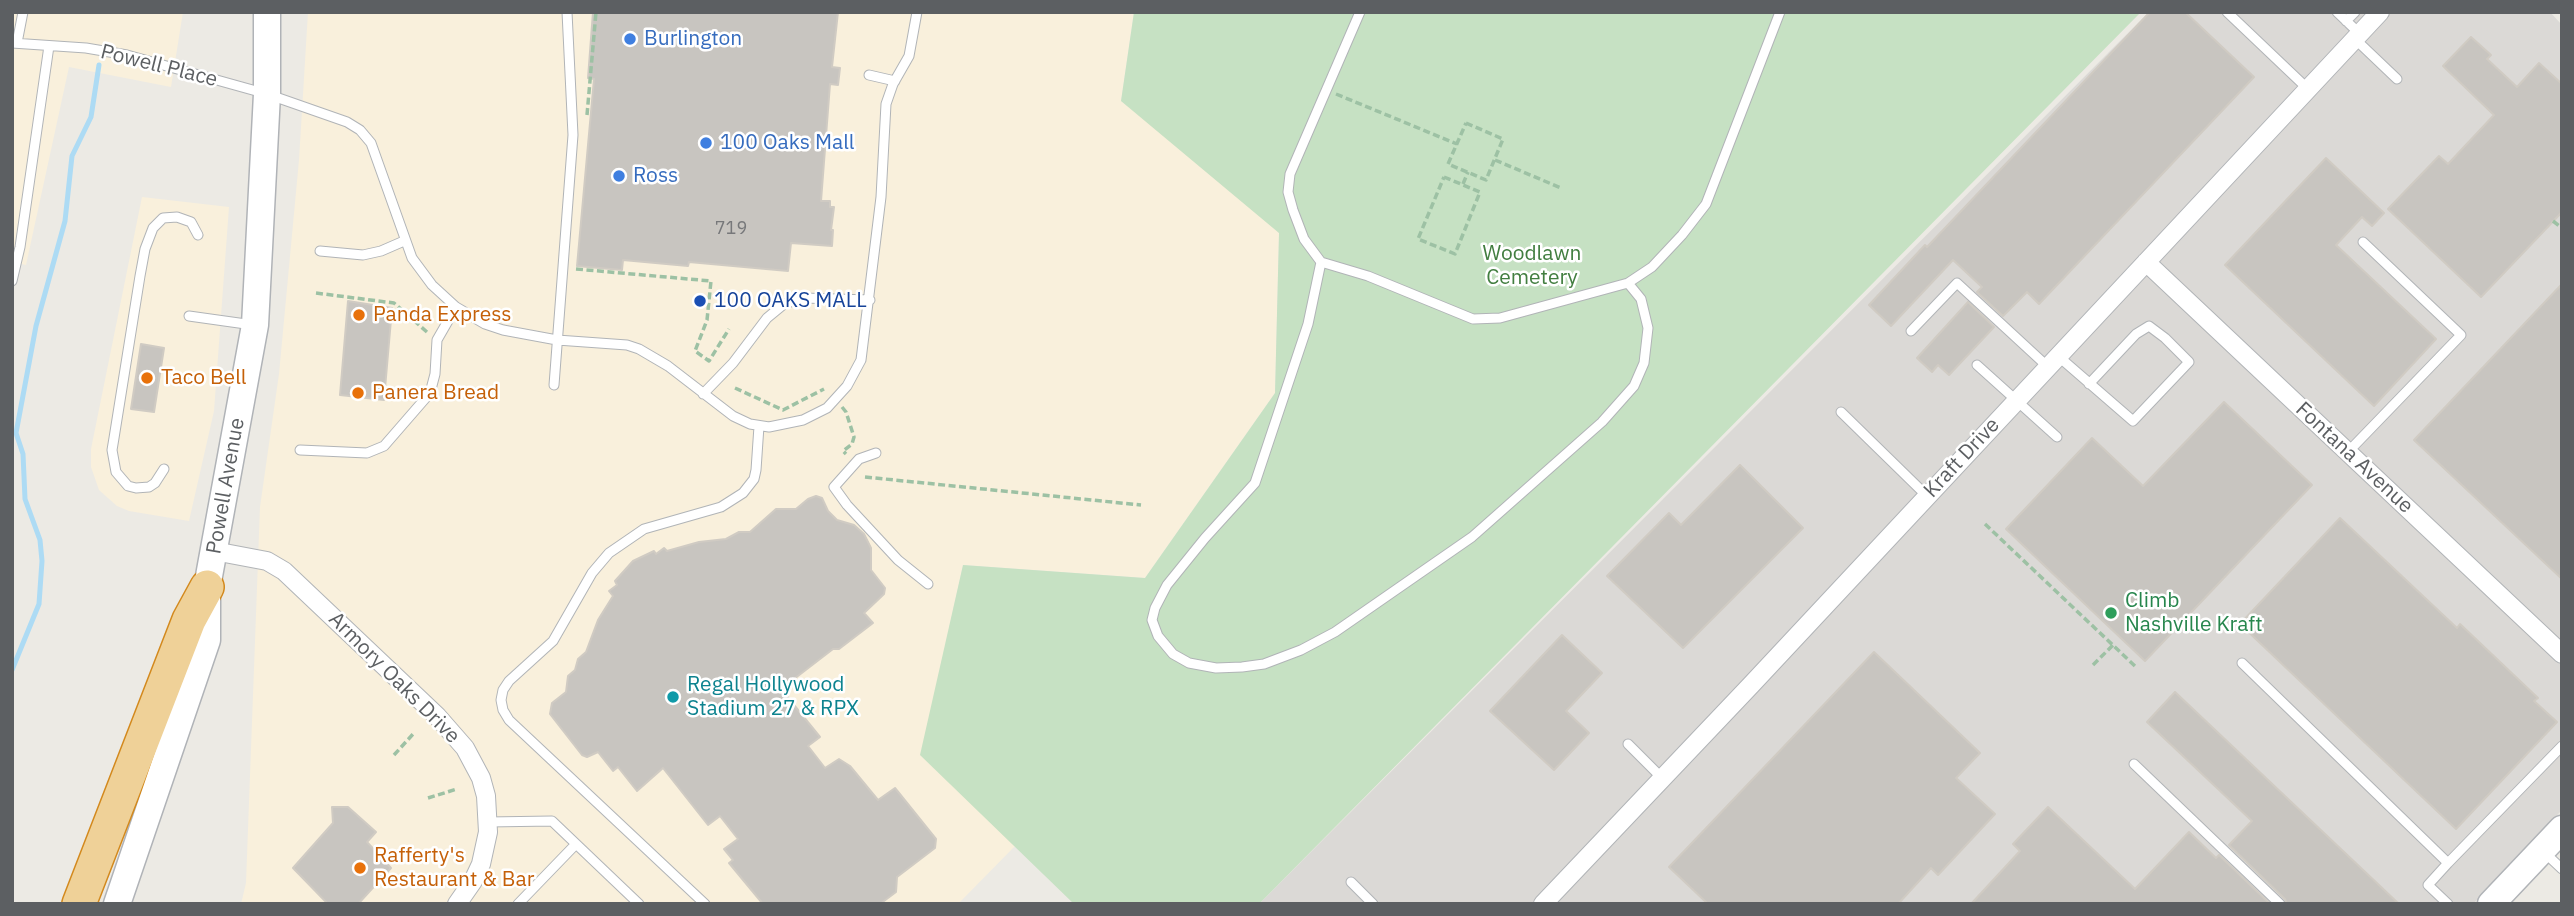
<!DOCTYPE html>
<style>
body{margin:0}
#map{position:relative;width:2574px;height:916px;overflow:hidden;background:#eceae4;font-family:"IBM Plex Sans",sans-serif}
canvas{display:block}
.frame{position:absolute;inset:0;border:14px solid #5c5f62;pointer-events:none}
</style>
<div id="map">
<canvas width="2574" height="916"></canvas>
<div class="frame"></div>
</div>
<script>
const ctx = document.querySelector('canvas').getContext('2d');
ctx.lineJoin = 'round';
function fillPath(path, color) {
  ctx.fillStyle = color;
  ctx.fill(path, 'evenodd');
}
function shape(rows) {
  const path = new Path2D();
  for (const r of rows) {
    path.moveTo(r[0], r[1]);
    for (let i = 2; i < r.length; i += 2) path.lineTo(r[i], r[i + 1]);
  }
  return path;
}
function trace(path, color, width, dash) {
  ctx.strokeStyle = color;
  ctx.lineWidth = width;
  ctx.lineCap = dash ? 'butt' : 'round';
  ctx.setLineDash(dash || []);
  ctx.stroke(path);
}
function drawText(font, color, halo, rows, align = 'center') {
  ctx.font = font + ' "IBM Plex Sans",sans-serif';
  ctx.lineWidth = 5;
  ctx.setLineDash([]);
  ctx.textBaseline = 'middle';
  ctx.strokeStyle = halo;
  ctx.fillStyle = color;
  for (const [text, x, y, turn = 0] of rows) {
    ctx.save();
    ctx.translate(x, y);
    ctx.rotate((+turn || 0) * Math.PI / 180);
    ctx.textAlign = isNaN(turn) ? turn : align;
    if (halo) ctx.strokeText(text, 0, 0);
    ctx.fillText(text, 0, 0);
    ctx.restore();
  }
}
const commercial = shape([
 [12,12,183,12,171,87,69,67,26,265,12,262],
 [308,12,1134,12,1121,101,1239,192,1279,233,1275,393,1145,578,963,565,921,755,1016,845,958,904,241,904,246,883,260,507,279,374,299,160],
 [142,197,229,207,214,411,189,521,129,511,117,506,99,490,91,467,91,449]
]);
const industrial = shape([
 [2149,12,2550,12,2562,25,2562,810,2473,904,1259,904]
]);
const green = shape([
 [1134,12,2141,12,1259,904,1074,904,920,755,963,565,1145,578,1275,393,1279,233,1121,101]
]);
const stream = shape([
 [12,670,39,604,42,561,40,540,25,499,23,454,16,433,36,326,65,221,72,156,91,117,99,65]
]);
const building = shape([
 [593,12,838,12,832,67,840,68,838,85,830,84,821,201,830,201,830,207,834,207,831,230,833,230,832,246,791,243,788,271,689,262,688,266,623,260,622,270,577,266,594,79,588,78,593,12],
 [2150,12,2185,12,2254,77,2039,304,2027,292,2003,316,1977,292,1982,287,1953,260,1891,326,1869,305,1925,245,1927,247,2150,12],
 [2471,37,2491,55,2487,59,2517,87,2539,63,2562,84,2562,212,2481,297,2388,209,2439,156,2448,164,2494,115,2443,66,2471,37],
 [2326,158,2384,213,2372,226,2362,217,2336,245,2436,339,2374,406,2225,265,2326,158],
 [2562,284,2562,579,2414,440,2562,284],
 [348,301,392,308,384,400,340,395,348,301],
 [1968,302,1994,327,1949,375,1938,365,1932,372,1917,358,1968,302],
 [141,344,164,348,154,412,131,409,141,344],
 [2224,402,2312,485,2145,661,2006,529,2092,438,2143,486,2224,402],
 [1740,465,1803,528,1683,648,1607,576,1669,513,1681,525,1740,465],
 [816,496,822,498,828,511,837,520,854,525,864,534,871,548,871,570,885,588,884,594,864,613,873,623,839,649,833,649,781,689,820,737,808,746,825,768,839,759,850,766,878,800,895,788,936,839,935,848,897,877,896,892,880,904,763,904,729,863,733,860,724,849,738,839,720,816,708,825,663,768,637,791,618,767,613,771,598,752,587,757,582,755,550,714,552,703,566,692,568,676,575,670,578,659,586,652,598,620,613,596,609,591,617,585,615,581,633,561,654,551,656,554,664,548,667,551,699,542,726,539,739,532,750,532,776,509,796,509,808,499,816,496],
 [2340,518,2457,628,2460,624,2538,698,2534,701,2557,722,2456,829,2240,624,2340,518],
 [1562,635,1602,673,1566,711,1589,733,1554,770,1490,711,1562,635],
 [1874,652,1980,753,1956,778,1995,814,1938,875,1931,868,1898,904,1708,904,1669,867,1874,652],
 [2175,692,2399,904,2287,904,2285,899,2229,845,2252,821,2147,722,2175,692],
 [332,807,348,807,376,832,367,842,391,868,358,904,328,904,293,868,333,823,332,807],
 [2048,807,2135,889,2189,832,2216,858,2219,855,2270,904,1971,904,2020,851,2013,844,2048,807]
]);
const path = shape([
 [1336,94,1457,144],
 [587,115,596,12],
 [1466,123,1503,139,1486,180,1448,164,1466,123],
 [1495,160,1561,188],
 [1444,177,1480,192,1455,254,1418,239,1444,177],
 [1463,184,1468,172],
 [2553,221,2562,228],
 [576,269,711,281,707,320,695,351,709,361,729,329],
 [316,293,394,303,427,332],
 [735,388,783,410,824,389],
 [842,407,846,412,854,437,852,444,843,451,846,454],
 [865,477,1141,505],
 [1985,524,2137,668],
 [2093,665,2113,645],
 [394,755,414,733],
 [428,798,457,789]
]);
const lane = shape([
 [1360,12,1290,174,1288,192,1293,210,1304,239,1321,262,1368,276,1473,319,1500,318,1628,283,1652,267,1682,235,1706,204,1780,12],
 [2227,12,2309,90],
 [2337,12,2360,34],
 [2346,21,2355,12],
 [2355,39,2397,79],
 [12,43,86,48,127,55,267,94,347,122,360,130,371,143,412,258,432,285,456,307,485,324,503,330,557,340,627,345,639,349,668,366,733,416,750,424,769,427,803,420,827,408,847,386,861,360,881,197,886,104,893,84,909,56,917,12],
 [17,43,23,12],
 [869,75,895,81],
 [320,251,363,255,381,251,404,241],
 [1321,262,1308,324,1255,483,1205,538,1167,585,1155,608,1152,620,1158,636,1173,654,1189,663,1216,668,1242,667,1264,664,1301,650,1335,632,1472,537,1602,422,1634,386,1644,363,1648,328,1641,299,1628,283],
 [12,281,20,247,49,46],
 [189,316,253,325],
 [1911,331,1957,283,2048,367],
 [2058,356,2133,421,2189,362,2165,338,2149,326,2136,334,2089,384],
 [1977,365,2057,437],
 [554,385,573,135,567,12],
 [703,394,733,363,767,318,784,304,803,298,870,300],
 [1841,412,1927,496],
 [300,450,367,453,384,446,430,393,435,374,437,340,456,307],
 [876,453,859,459,834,487,847,505,898,560,928,584],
 [2347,453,2461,335,2363,242],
 [164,469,155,483,149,487,136,488,128,486,116,472,112,450,114,438,140,276,145,249,153,228,163,218,177,217,191,222,198,235],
 [2242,663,2448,863,2562,746],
 [1628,744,1662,778],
 [2134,764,2280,904],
 [488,822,552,821,639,904],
 [2545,853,2562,869],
 [1351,882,1373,904],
 [518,904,576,844],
 [705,904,509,720,503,710,501,700,503,690,509,681,553,641,592,573,609,553,644,529,721,507,743,493,754,479,756,470,759,426],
 [2448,904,2428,885,2448,863]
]);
const street = shape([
 [2146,262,2562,654],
 [214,551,267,561,284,571,437,716,465,748,481,778,486,796,488,832,481,864,473,881,457,904],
 [1543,904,1751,685,2380,12]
]);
const secondary = shape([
 [117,904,207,640,207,587,255,325,267,94,267,12],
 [2491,904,2562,829]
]);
const highway = shape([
 [79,904,189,620,207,587]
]);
const markers = [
 [630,39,7,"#3f7fe0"],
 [706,143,7,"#3f7fe0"],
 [619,176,7,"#3f7fe0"],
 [700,301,7,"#1a4fb4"],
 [359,315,7,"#e8710a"],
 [147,378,7,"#e8710a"],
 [358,393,7,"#e8710a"],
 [2111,613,7,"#2e9e5b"],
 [673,697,7,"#0f9aa8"],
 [360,868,7,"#e8710a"]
];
const numberNames = [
 ["719",731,229]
];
const shopNames = [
 ["Burlington",644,39],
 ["100 Oaks Mall",720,143],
 ["Ross",633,176]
];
const streetNames = [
 ["Powell Place",159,66,14],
 ["Kraft Drive",1962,458,-47],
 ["Fontana Avenue",2354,458,43],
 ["Powell Avenue",226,486,-80],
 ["Armory Oaks Drive",394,678,45]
];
const parkNames = [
 ["Woodlawn",1532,254],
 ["Cemetery",1532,278]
];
const transitNames = [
 ["100 OAKS MALL",714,301]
];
const foodNames = [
 ["Panda Express",373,315],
 ["Taco Bell",161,378],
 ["Panera Bread",372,393],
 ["Rafferty's",374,856],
 ["Restaurant & Bar",374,880]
];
const leisureNames = [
 ["Climb",2125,601],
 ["Nashville Kraft",2125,625]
];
const cultureNames = [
 ["Regal Hollywood",687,685],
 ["Stadium 27 & RPX",687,709]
];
fillPath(commercial, '#f9f0dc');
fillPath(industrial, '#dbd9d6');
fillPath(green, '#c6e1c3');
trace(stream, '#addbf4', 5);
fillPath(building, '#c8c5c0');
trace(building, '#d0cbc3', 2);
trace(lane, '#b1b4b7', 11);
trace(street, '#b1b4b7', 20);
trace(secondary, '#b0b3b7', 29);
trace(highway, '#d3891d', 36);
trace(path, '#9dc1a4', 3.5, [7, 3.5]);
trace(lane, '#fff', 9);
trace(street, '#fff', 18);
trace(secondary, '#fff', 26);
trace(highway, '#efd198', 33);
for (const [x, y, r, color] of markers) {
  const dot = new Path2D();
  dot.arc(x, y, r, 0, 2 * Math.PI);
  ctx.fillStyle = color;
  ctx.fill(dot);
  trace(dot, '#fff', 2.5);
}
drawText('18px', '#77787a', null, numberNames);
drawText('21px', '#366cbe', '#fff', shopNames, 'left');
drawText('21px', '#5c5f62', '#fff', streetNames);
drawText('21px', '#427e40', '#fff', parkNames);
drawText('21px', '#164399', '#fff', transitNames, 'left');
drawText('21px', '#c56008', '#fff', foodNames, 'left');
drawText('21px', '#27864d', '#fff', leisureNames, 'left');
drawText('21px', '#0d838f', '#fff', cultureNames, 'left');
</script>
